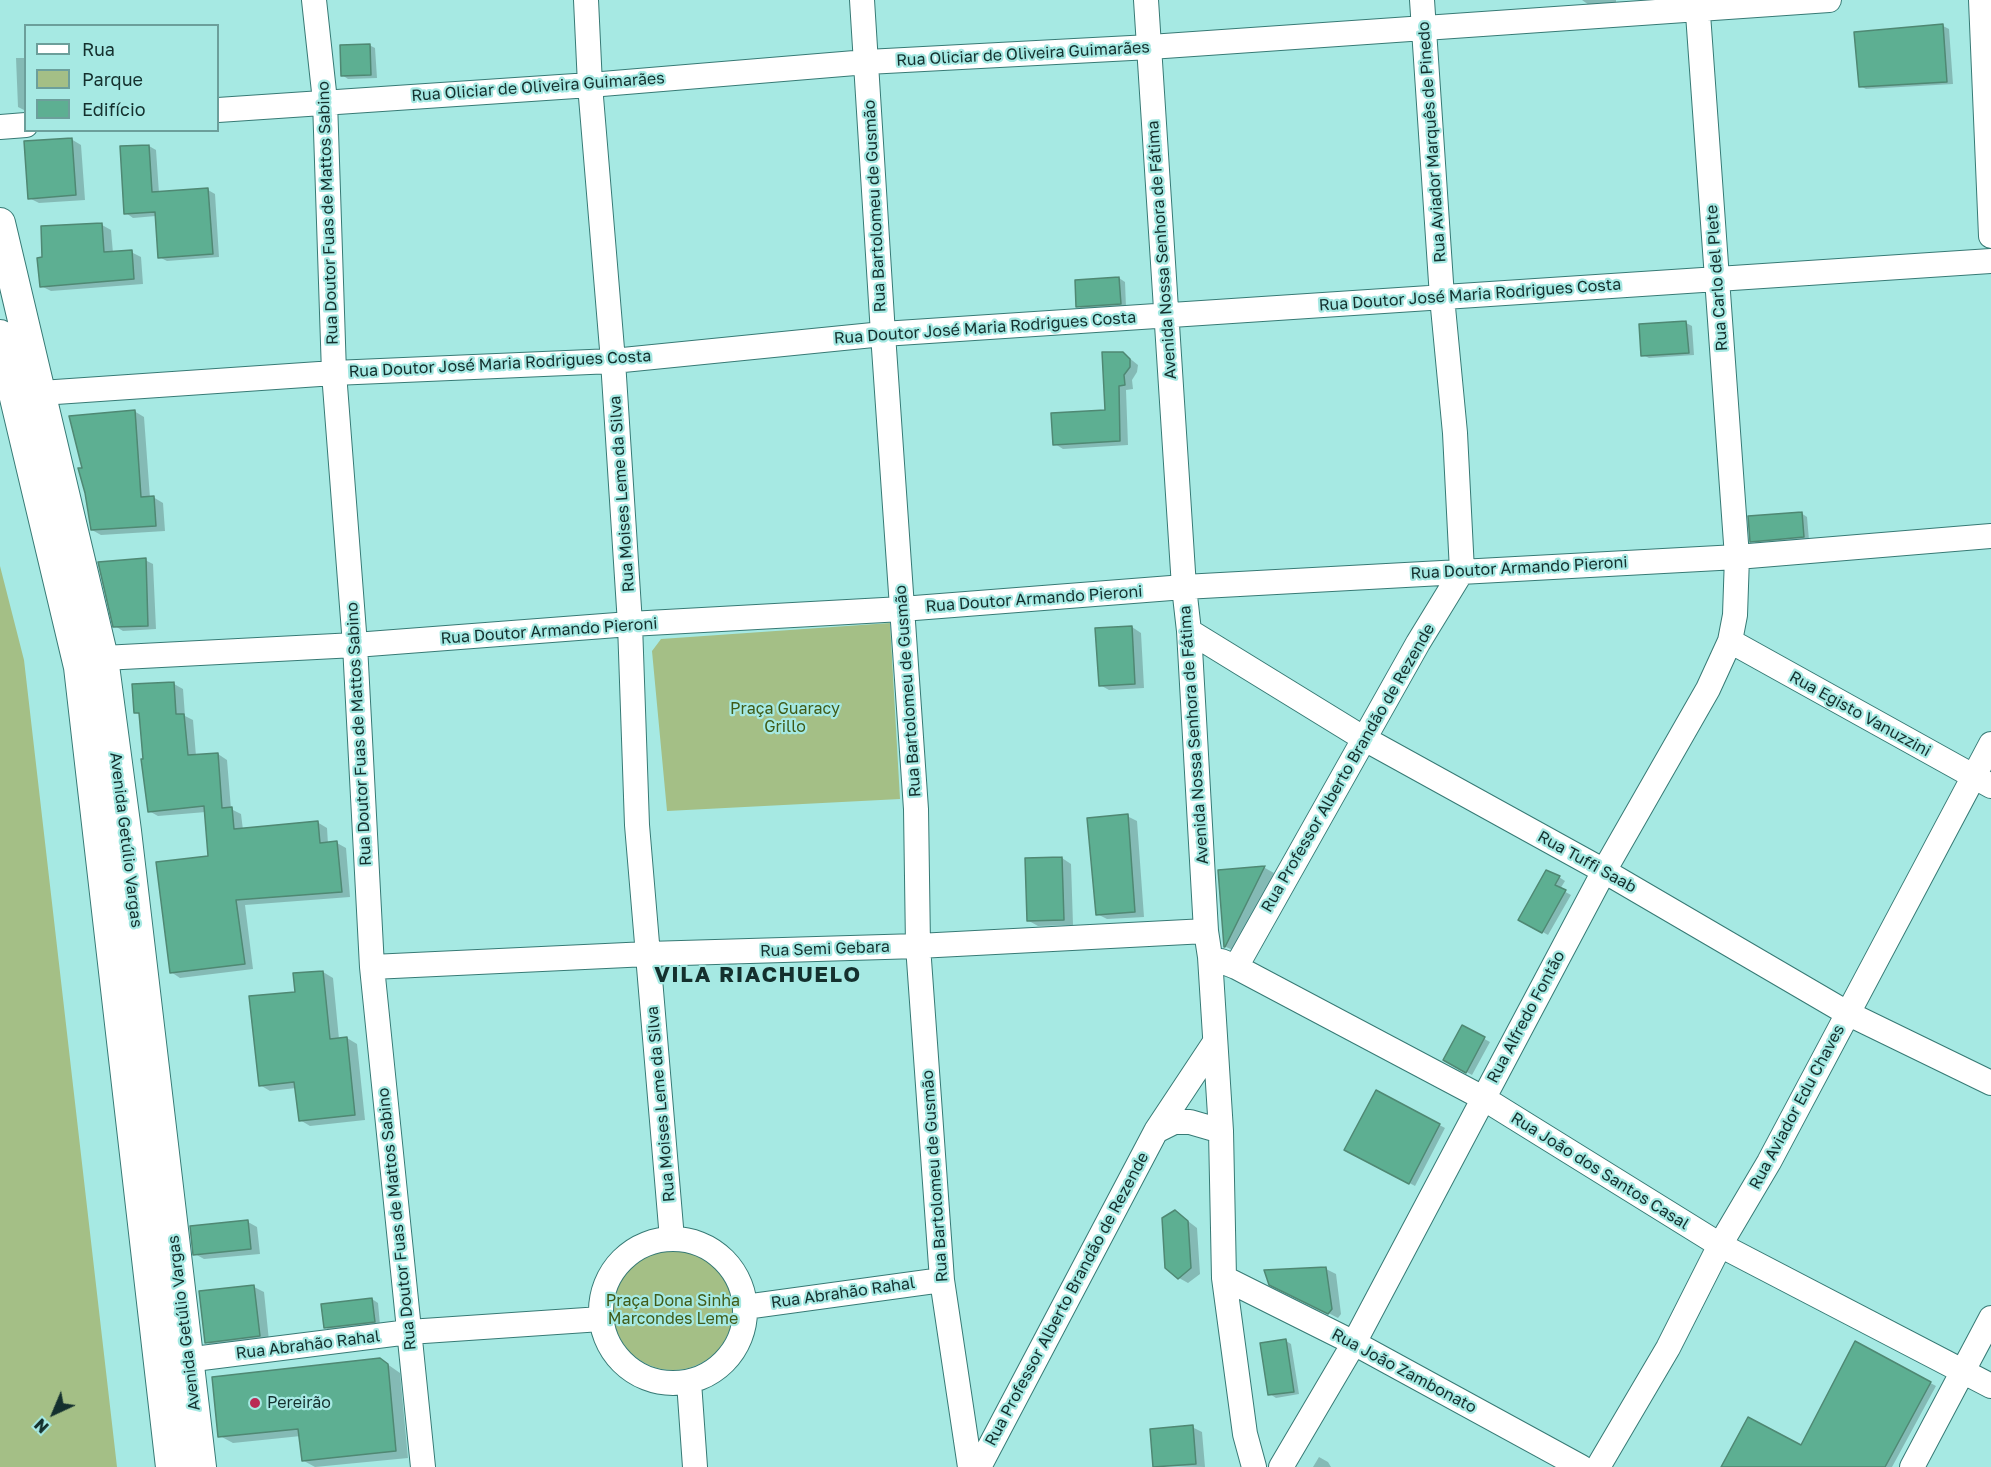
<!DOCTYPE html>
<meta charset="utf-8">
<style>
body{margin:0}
#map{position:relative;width:1991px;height:1467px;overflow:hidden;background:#a6e9e3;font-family:"Golos Text",sans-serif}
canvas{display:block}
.legend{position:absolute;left:24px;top:24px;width:195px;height:108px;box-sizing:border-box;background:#a6e9e3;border:2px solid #6c9f9b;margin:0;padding:8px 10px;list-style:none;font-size:18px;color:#14302e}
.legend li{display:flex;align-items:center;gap:12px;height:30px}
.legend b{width:30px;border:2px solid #6c9f9b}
.north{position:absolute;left:24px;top:1383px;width:60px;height:60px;-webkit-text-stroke:4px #a6e9e3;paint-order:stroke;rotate:224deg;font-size:16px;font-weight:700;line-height:24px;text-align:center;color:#14302e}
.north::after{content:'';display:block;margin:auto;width:21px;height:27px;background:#14302e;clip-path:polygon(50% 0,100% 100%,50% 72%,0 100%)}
</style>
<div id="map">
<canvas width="1991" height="1467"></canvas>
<ul class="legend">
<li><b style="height:8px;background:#fff"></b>Rua</li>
<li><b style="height:16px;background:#a4bf86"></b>Parque</li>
<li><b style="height:16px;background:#5daf92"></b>Edifício</li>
</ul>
<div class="north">N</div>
</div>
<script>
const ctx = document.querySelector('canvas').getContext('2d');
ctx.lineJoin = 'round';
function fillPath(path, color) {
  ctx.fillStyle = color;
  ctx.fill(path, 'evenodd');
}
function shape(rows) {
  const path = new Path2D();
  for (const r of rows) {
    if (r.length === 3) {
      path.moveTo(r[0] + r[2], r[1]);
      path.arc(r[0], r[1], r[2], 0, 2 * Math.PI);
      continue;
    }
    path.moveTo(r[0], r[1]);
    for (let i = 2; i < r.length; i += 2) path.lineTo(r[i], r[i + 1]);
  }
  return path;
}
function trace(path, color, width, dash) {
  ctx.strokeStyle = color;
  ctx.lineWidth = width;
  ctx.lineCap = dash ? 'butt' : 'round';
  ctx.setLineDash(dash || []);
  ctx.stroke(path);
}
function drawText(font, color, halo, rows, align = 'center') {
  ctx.font = font + ' "Golos Text",sans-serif';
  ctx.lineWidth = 4.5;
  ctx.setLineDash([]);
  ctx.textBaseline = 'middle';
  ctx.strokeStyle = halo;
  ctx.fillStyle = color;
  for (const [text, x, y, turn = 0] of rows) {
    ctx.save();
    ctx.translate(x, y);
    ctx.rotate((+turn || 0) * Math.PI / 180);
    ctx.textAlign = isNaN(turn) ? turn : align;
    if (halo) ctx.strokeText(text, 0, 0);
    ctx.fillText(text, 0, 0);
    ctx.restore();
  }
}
const green = shape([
 [0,566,24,660,117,1467,0,1467],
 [890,623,900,799,667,811,652,651,661,639],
 [673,1310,60]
]);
const shadow = shape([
 [1582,0,1616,0,1616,4,1589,5],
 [1943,26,1949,29,1953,84,1866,89,1860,86],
 [369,45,375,48,377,78,348,79,342,75],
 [16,58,26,58,26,111,18,107],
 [71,139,81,145,85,200,39,203,29,198],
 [149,146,156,150,159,193,208,190,215,194,219,257,167,261,159,257,156,216,133,218,126,213],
 [102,225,111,230,113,253,131,252,141,257,143,284,51,291,41,286],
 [1119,278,1125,282,1126,307,1084,310,1078,306],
 [1686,323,1692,326,1694,355,1649,358,1643,355],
 [1123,353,1138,365,1137,372,1132,380,1133,389,1126,390,1128,445,1063,449,1055,444,1106,411],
 [134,411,144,417,150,498,153,497,163,503,165,531,101,535,92,530,84,469],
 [1801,513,1807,517,1809,540,1758,544,1752,541],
 [145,560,153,564,156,629,123,631,115,626],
 [1132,627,1141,633,1144,688,1109,690,1100,685],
 [174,684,183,689,185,716,193,720,196,756,218,754,227,760,231,809,241,814,243,830,317,822,327,828,328,844,337,843,346,848,350,897,245,905,253,969,180,978,171,972,210,858,206,812,158,816,149,811,141,715,135,712],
 [1127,816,1137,821,1144,917,1107,919,1097,914],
 [1062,858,1071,864,1073,925,1038,926,1029,921],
 [1265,868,1274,873,1235,951,1226,947,1220,871],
 [1559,877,1565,881,1560,889,1571,895,1548,935,1520,919],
 [323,972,333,978,339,1039,347,1038,357,1044,365,1120,310,1126,300,1120,296,1088,270,1091,260,1085,296,994],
 [1462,1027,1490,1042,1472,1075,1445,1060],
 [1377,1092,1445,1128,1415,1186,1346,1149],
 [1175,1211,1197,1228,1200,1274,1188,1283,1179,1278],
 [248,1222,257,1227,260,1254,204,1259,195,1254],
 [1326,1269,1336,1274,1341,1314,1338,1318,1281,1289],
 [254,1287,264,1292,269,1341,216,1348,206,1342],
 [372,1299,378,1303,380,1325,331,1331,325,1327],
 [1286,1341,1291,1344,1299,1394,1276,1398,1270,1394],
 [1855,1343,1936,1386,1892,1467,1723,1467,1801,1447],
 [380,1359,400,1373,408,1458,315,1467,304,1461,301,1436,233,1443,220,1436],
 [1192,1427,1202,1432,1205,1467,1154,1466],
 [1319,1457,1328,1462,1331,1467,1313,1467]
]);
const building = shape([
 [1943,24,1947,82,1859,87,1854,32,1943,24],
 [370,44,371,75,341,76,340,45,370,44],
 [72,138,76,195,28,199,24,141,72,138],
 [149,145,152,192,208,188,213,254,158,258,155,212,124,214,120,146,149,145],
 [102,223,104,252,132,250,134,279,40,287,37,258,42,257,41,226,102,223],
 [1119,277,1121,304,1076,307,1075,280,1119,277],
 [1686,321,1689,353,1641,356,1639,324,1686,321],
 [1102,352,1123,352,1130,359,1130,367,1124,375,1125,385,1119,386,1120,441,1053,445,1051,413,1105,410,1102,352],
 [135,410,141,497,154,496,156,526,91,530,85,493,78,468,82,468,69,416,135,410],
 [1802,512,1804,537,1750,542,1748,516,1802,512],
 [146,558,148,626,113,627,98,562,146,558],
 [1132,626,1135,684,1099,686,1095,628,1132,626],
 [174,682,176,714,184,714,188,755,218,753,222,808,232,807,234,829,318,821,320,843,337,841,342,892,236,900,245,964,170,973,156,862,208,856,204,806,148,812,141,759,143,759,139,713,134,713,132,684,174,682],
 [1128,814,1135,912,1096,915,1087,818,1128,814],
 [1062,857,1064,920,1027,921,1025,858,1062,857],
 [1265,866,1225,947,1224,947,1218,870,1265,866],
 [1546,870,1560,876,1555,885,1566,890,1542,933,1518,920,1546,870],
 [323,971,330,1039,347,1037,355,1115,299,1121,294,1082,259,1086,249,996,295,992,293,973,323,971],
 [1462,1025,1485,1037,1466,1073,1443,1060,1462,1025],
 [1376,1090,1440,1124,1409,1184,1344,1150,1376,1090],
 [1175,1210,1188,1221,1191,1268,1178,1279,1165,1268,1162,1218,1175,1210],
 [248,1220,251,1249,193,1255,190,1226,248,1220],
 [1326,1267,1332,1309,1328,1314,1269,1285,1264,1270,1326,1267],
 [254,1285,260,1336,205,1343,199,1291,254,1285],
 [372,1298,375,1322,324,1328,321,1304,372,1298],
 [1286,1339,1294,1392,1268,1395,1260,1343,1286,1339],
 [1855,1341,1931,1382,1885,1467,1721,1467,1748,1417,1801,1445,1855,1341],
 [380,1358,388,1364,396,1451,302,1461,298,1429,218,1437,212,1377,380,1358],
 [1193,1425,1196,1464,1153,1467,1150,1429,1193,1425]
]);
const minor = shape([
 [314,0,325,101,334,373,355,645,372,967,423,1467],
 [586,0,590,85,613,361,630,624,637,825,672,1239],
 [862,0,883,334,916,809,918,946,942,1280,970,1467],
 [1146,0,1184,587,1189,631,1206,931,1210,957,1221,1131,1224,1278,1245,1434,1254,1467],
 [1981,0,1991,236],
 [218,110,590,85,867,62,1150,47,1829,0],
 [0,127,26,125],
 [24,396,41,393,334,373,613,361,883,334,1991,261],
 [1189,631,1363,738,1604,871,1847,1013,1991,1083],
 [1730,641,1991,786],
 [88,664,103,658,355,645,630,624,902,609,1184,587,1737,557,1991,536],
 [1221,961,1236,967,1483,1098,1720,1245,1991,1386],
 [372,967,648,954,918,946,1206,931],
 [1236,967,1418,643,1462,571,1455,433,1442,297,1422,0],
 [1215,1042,1156,1131,1174,1122,1190,1122,1221,1131],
 [673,1311,72],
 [1224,1278,1354,1343,1581,1467],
 [745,1307,942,1280],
 [170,1362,409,1332,601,1319],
 [689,1382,695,1467],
 [979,1467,1156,1131],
 [1281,1467,1354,1343,1604,871,1708,689,1730,641,1735,615,1737,557,1697,0],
 [1598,1467,1668,1348,1720,1245,1769,1162,1991,744],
 [1912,1467,1991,1318]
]);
const major = shape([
 [0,223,103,658,126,831,201,1467],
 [0,335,79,667,171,1467]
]);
const markers = [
 [255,1403,6,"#ba2a55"]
];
const streetNames = [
 ["Rua Oliciar de Oliveira Guimarães",1023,54,-3],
 ["Rua Oliciar de Oliveira Guimarães",538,87,-4],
 ["Rua Aviador Marquês de Pinedo",1432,142,-94],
 ["Rua Bartolomeu de Gusmão",875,206,-93],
 ["Rua Doutor Fuas de Mattos Sabino",328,213,-92],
 ["Avenida Nossa Senhora de Fátima",1162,250,-94],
 ["Rua Carlo del Plete",1717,278,-94],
 ["Rua Doutor José Maria Rodrigues Costa",1470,295,-4],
 ["Rua Doutor José Maria Rodrigues Costa",985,328,-4],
 ["Rua Doutor José Maria Rodrigues Costa",500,364,-3],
 ["Rua Moises Leme da Silva",622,494,-94],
 ["Rua Doutor Armando Pieroni",1519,568,-3],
 ["Rua Doutor Armando Pieroni",1034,599,-4],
 ["Rua Doutor Armando Pieroni",549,631,-4],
 ["Rua Bartolomeu de Gusmão",908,691,-94],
 ["Rua Egisto Vanuzzini",1860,714,29],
 ["Rua Doutor Fuas de Mattos Sabino",359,734,-93],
 ["Avenida Nossa Senhora de Fátima",1194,735,-94],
 ["Rua Professor Alberto Brandão de Rezende",1348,768,-60],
 ["Avenida Getúlio Vargas",126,840,83],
 ["Rua Tuffi Saab",1587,862,29],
 ["Rua Semi Gebara",825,949,-2],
 ["Rua Alfredo Fontão",1526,1017,-62],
 ["Rua Moises Leme da Silva",661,1104,-95],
 ["Rua Aviador Edu Chaves",1797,1107,-62],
 ["Rua João dos Santos Casal",1600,1171,32],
 ["Rua Bartolomeu de Gusmão",935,1176,-94],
 ["Rua Doutor Fuas de Mattos Sabino",397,1219,-96],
 ["Rua Abrahão Rahal",843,1293,-8],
 ["Rua Professor Alberto Brandão de Rezende",1067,1299,-62],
 ["Avenida Getúlio Vargas",184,1323,-97],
 ["Rua Abrahão Rahal",308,1345,-7],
 ["Rua João Zambonato",1404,1371,28]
];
const parkNames = [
 ["Praça Guaracy",785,709],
 ["Grillo",785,727],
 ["Praça Dona Sinha",673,1301],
 ["Marcondes Leme",673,1319]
];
const poiNames = [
 ["Pereirão",267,1403]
];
const districtNames = [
 ["VILA RIACHUELO",758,975]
];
fillPath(green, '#a4bf86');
fillPath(shadow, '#0003');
fillPath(building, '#5daf92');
trace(building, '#4f8873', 1.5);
trace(minor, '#377a75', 26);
trace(major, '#377a75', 32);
trace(minor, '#fff', 24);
trace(major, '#fff', 30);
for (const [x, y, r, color] of markers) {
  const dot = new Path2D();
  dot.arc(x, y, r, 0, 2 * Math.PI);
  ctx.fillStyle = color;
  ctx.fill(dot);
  trace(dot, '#a6e9e3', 2);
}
drawText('16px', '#14302e', '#a6e9e3', streetNames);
drawText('16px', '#3f5a17', '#a6e9e3', parkNames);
drawText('16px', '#14302e', '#a6e9e3', poiNames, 'left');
ctx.letterSpacing = '1.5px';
drawText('bold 22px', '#14302e', '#a6e9e3', districtNames);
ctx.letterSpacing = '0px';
</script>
